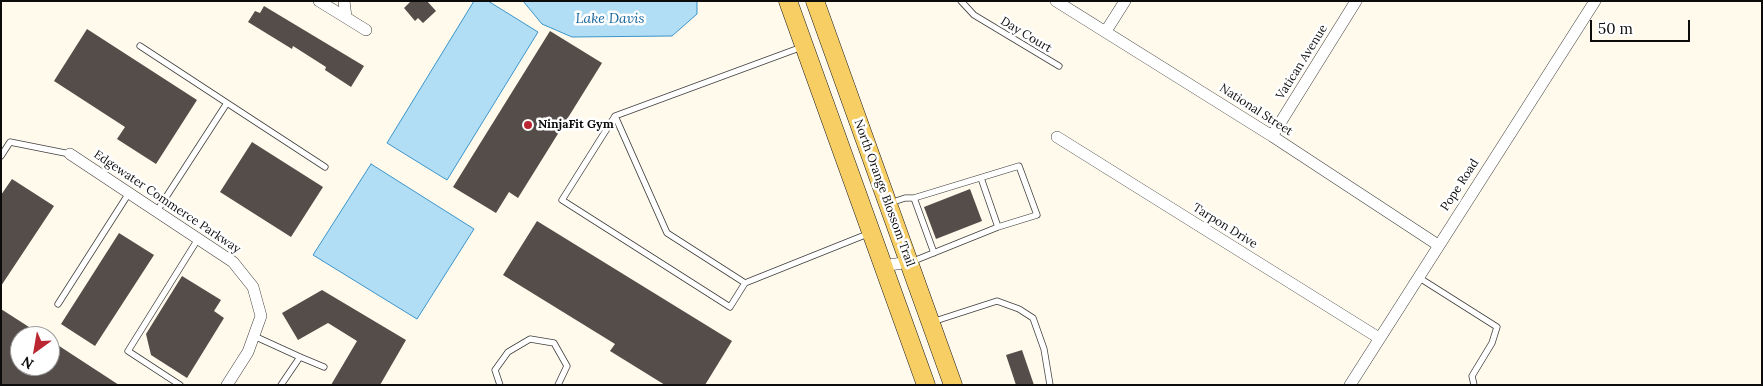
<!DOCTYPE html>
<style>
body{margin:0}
#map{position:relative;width:1763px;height:386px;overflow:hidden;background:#fffaec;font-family:Lora,serif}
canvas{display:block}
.frame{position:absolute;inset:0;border:2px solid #0c0c0c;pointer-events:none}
.north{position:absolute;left:10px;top:326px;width:50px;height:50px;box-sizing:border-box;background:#fff;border:1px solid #9e9e9e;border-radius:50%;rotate:212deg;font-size:14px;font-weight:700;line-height:20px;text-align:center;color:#0c0c0c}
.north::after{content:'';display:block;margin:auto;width:18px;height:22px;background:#ba2732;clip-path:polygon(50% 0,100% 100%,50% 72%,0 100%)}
.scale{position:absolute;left:1590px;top:20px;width:100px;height:22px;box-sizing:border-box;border:2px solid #0c0c0c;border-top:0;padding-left:6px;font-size:15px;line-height:18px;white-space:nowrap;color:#0c0c0c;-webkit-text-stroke:4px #fff;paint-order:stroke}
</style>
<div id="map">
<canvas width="1763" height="386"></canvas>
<div class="frame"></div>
<div class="north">N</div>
<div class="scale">50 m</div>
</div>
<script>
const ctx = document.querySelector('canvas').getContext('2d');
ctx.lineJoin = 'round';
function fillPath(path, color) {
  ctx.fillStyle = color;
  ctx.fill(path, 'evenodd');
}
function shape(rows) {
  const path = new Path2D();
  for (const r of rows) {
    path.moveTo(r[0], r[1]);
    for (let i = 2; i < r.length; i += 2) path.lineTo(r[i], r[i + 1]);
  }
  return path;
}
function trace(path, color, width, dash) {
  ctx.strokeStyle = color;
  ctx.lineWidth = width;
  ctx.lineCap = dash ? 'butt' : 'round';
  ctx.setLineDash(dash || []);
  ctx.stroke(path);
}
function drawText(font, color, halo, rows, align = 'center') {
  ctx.font = font + ' Lora,serif';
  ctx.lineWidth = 5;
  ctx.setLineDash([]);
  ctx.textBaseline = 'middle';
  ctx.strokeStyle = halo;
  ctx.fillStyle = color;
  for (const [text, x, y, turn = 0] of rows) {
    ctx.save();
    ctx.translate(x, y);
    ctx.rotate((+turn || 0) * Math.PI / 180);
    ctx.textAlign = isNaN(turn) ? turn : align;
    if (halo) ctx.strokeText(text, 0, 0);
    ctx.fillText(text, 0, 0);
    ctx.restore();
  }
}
const water = shape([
 [474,1,488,1,538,32,447,180,387,143,474,1],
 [523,1,697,1,697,14,672,36,572,37,542,24,523,1],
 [371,164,474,229,417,319,313,255,371,164]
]);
const building = shape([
 [411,1,427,1,436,11,423,23,418,18,415,21,404,8],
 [264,6,364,66,351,87,325,70,326,67,293,46,292,49,248,22,255,11,260,13],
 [87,29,197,100,156,164,117,139,125,127,54,81],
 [550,31,602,63,518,198,509,192,496,213,453,187],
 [252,142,323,187,291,237,220,192],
 [12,179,54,206,1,286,1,195],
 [970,189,982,221,936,239,924,207],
 [537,221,732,341,705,385,665,385,610,351,615,344,503,275],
 [119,233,154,255,95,346,61,324],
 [182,276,221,300,214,311,224,318,187,378,151,355,146,334],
 [322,290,406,340,380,385,331,385,357,341,328,323,298,340,282,313],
 [1,309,43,336,20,336,20,366,50,366,50,340,119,385,1,385],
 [1022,350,1034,385,1016,385,1006,355]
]);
const lane = shape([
 [961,1,974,15,1059,66],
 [140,46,227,103,157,211],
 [802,47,615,116,562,200,730,307,745,283,870,233],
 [227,103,325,167],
 [615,116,667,233,745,283],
 [1,156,10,142,70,154],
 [981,178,998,227],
 [914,198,934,253],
 [890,203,905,198,914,198,1019,166,1037,215,998,227,911,262],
 [1418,277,1497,327,1492,343,1472,376,1474,385],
 [58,304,129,193],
 [932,322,997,301,1019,309,1033,318,1044,349,1050,385],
 [254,336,300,357,281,385],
 [300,357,324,367],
 [180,385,128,351,198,239],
 [500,385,495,370,508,352,530,339,554,343,567,366,558,385]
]);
const street = shape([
 [319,1,366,30],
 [344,1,346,17],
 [1056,1,1272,136,1438,245],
 [1106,31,1125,1],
 [1272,136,1356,1],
 [1057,137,1379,338],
 [70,154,233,262,253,287,261,316,248,352,227,385],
 [883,266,909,262],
 [1350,385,1595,1]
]);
const primary = shape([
 [788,1,926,385],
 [815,1,953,385]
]);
const markers = [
 [528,125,5,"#ba2732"]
];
const streetNames = [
 ["Day Court",1026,35,31],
 ["Vatican Avenue",1302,62,-58],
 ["National Street",1256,110,33],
 ["Pope Road",1460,185,-57],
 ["North Orange Blossom Trail",884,193,70],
 ["Edgewater Commerce Parkway",167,202,34],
 ["Tarpon Drive",1225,226,32]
];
const poiNames = [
 ["NinjaFit Gym",538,125]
];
const waterNames = [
 ["Lake Davis",610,19]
];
fillPath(water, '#b2def5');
trace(water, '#3a95cb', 1);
fillPath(building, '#554d49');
trace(lane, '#3f3f3f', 7);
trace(street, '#3f3f3f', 12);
trace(primary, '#1d1d1d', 19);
trace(lane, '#fff', 5.5);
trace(street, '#fff', 11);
trace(primary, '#f6ce64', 18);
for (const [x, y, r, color] of markers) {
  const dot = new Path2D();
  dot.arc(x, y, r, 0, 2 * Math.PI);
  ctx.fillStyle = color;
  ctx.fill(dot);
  trace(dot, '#fff', 2);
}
drawText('12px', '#0c0c0c', '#fff', streetNames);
drawText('bold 12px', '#0c0c0c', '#fff', poiNames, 'left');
drawText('italic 14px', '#18669c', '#fff', waterNames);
</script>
